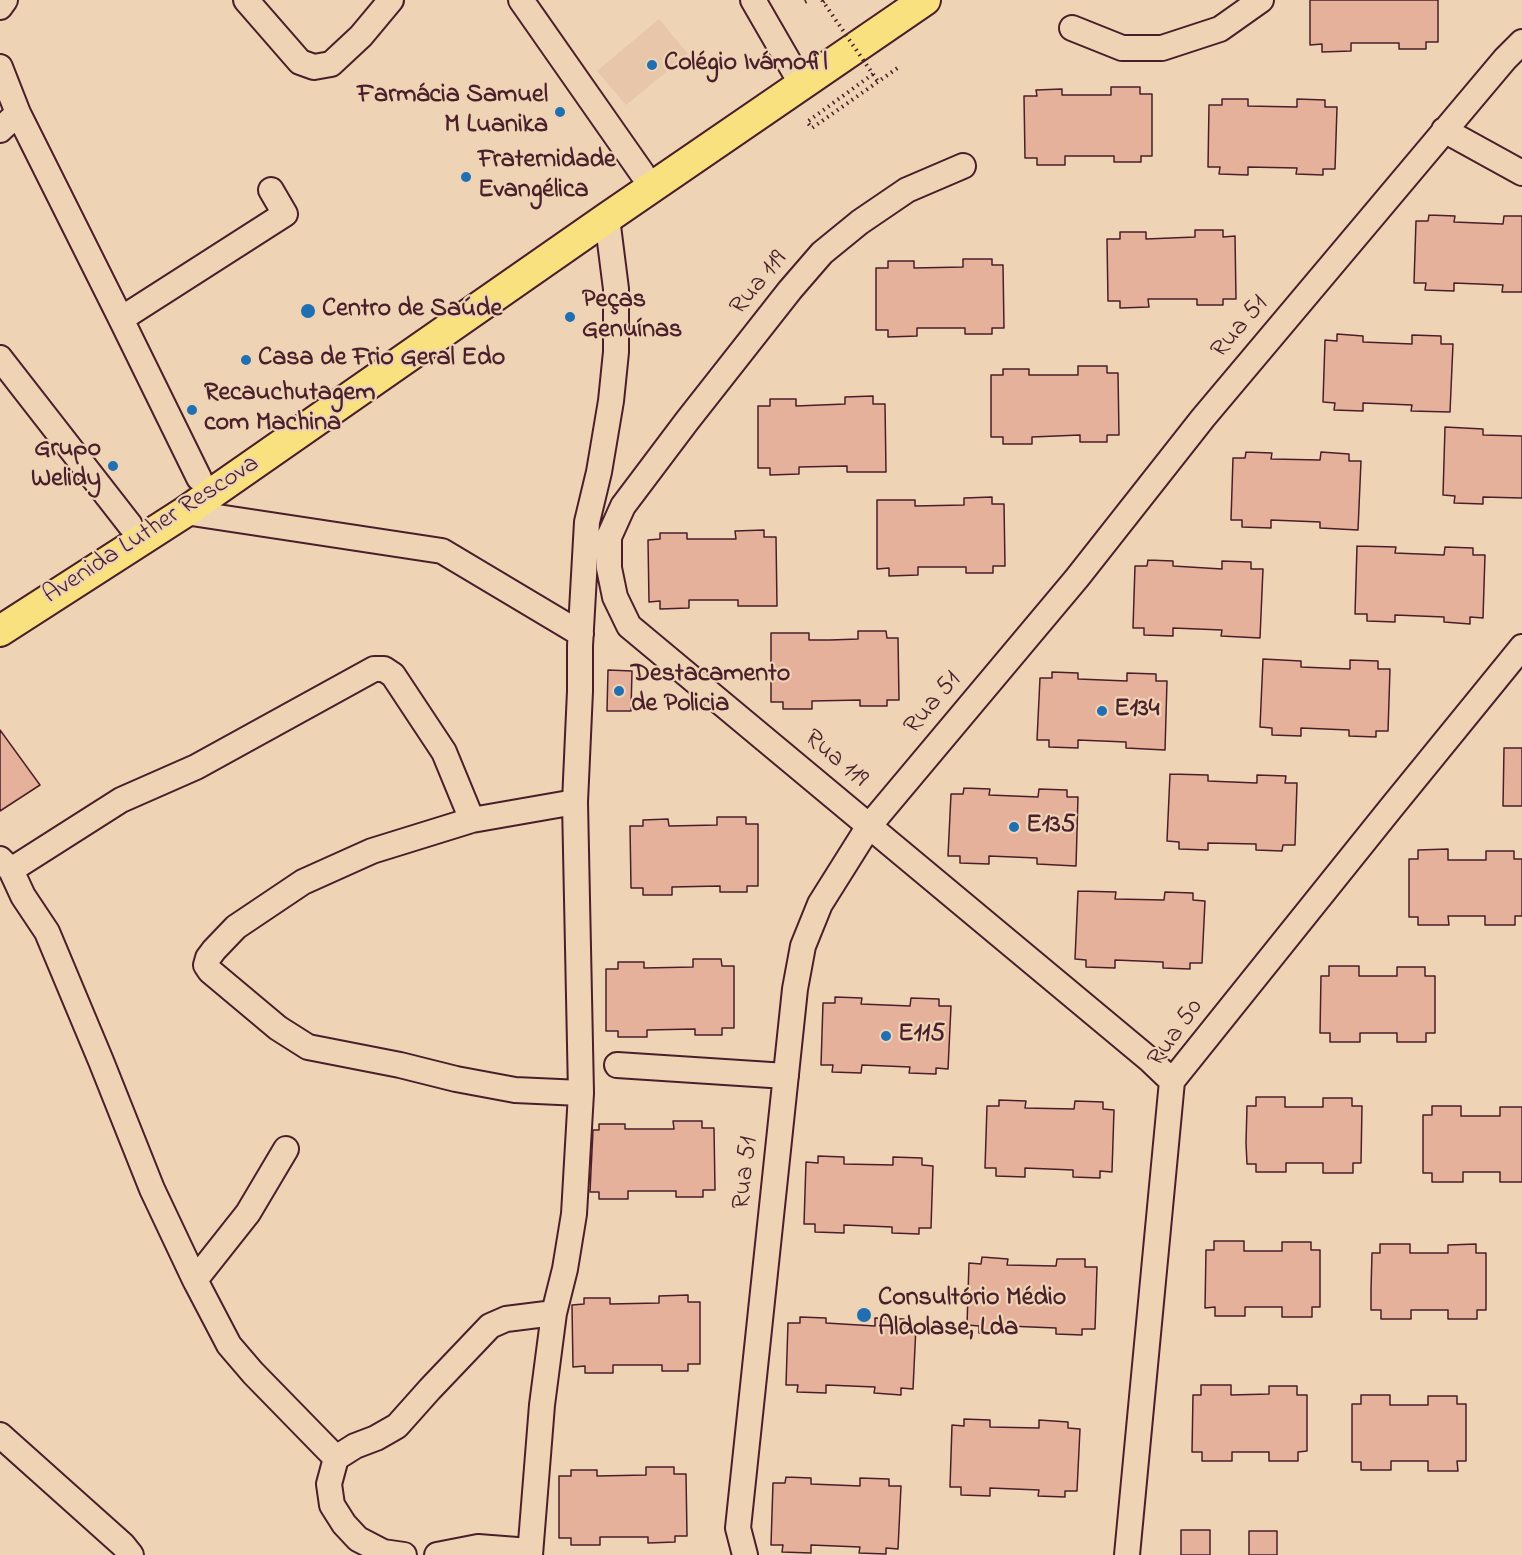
<!DOCTYPE html>
<meta charset="utf-8">
<style>
body{margin:0}
canvas{display:block;background:#eed3b5}
</style>
<canvas width="1522" height="1555"></canvas>
<script>
const ctx = document.querySelector('canvas').getContext('2d');
ctx.lineJoin = 'round';
function fillPath(path, color) {
  ctx.fillStyle = color;
  ctx.fill(path, 'evenodd');
}
function shape(rows) {
  const path = new Path2D();
  for (const r of rows) {
    path.moveTo(r[0], r[1]);
    for (let i = 2; i < r.length; i += 2) path.lineTo(r[i], r[i + 1]);
  }
  return path;
}
function trace(path, color, width, dash) {
  ctx.strokeStyle = color;
  ctx.lineWidth = width;
  ctx.lineCap = dash ? 'butt' : 'round';
  ctx.setLineDash(dash || []);
  ctx.stroke(path);
}
function drawText(font, color, halo, rows, align = 'center') {
  ctx.font = font + ' "Indie Flower",sans-serif';
  ctx.lineWidth = 4.5;
  ctx.setLineDash([]);
  ctx.textBaseline = 'middle';
  ctx.strokeStyle = halo;
  ctx.fillStyle = color;
  for (const [text, x, y, turn = 0] of rows) {
    ctx.save();
    ctx.translate(x, y);
    ctx.rotate((+turn || 0) * Math.PI / 180);
    ctx.textAlign = isNaN(turn) ? turn : align;
    if (halo) ctx.strokeText(text, 0, 0);
    ctx.fillText(text, 0, 0);
    ctx.restore();
  }
}
const built = shape([
 [659,19,688,54,626,105,597,71]
]);
const building = shape([
 [1310,0,1438,0,1438,42,1426,42,1426,49,1399,49,1399,43,1351,43,1351,51,1322,52,1322,44,1310,45,1310,0],
 [1111,87,1140,87,1140,94,1152,94,1152,156,1141,156,1141,162,1114,162,1114,156,1065,156,1065,165,1037,165,1037,158,1025,158,1024,96,1037,96,1036,90,1062,89,1062,95,1111,95,1111,87],
 [1222,99,1248,99,1248,106,1297,107,1297,99,1325,100,1325,107,1337,107,1335,169,1323,169,1323,175,1296,174,1297,168,1248,167,1248,175,1219,174,1220,167,1208,167,1209,105,1222,105,1222,99],
 [1429,215,1455,216,1454,222,1503,224,1504,216,1522,216,1522,292,1502,292,1503,285,1454,283,1454,291,1425,290,1426,283,1414,283,1416,221,1428,221,1429,215],
 [1195,230,1223,230,1223,237,1235,236,1236,299,1223,299,1223,305,1197,305,1197,299,1148,299,1149,307,1120,308,1120,301,1108,301,1107,239,1120,239,1120,232,1146,232,1146,239,1195,237,1195,230],
 [963,259,992,259,992,265,1003,265,1004,328,992,328,992,334,965,334,965,328,917,328,917,336,888,337,888,330,876,330,876,268,888,268,888,261,914,261,914,268,963,267,963,259],
 [1337,334,1363,336,1363,342,1412,344,1412,335,1441,336,1441,344,1453,344,1450,412,1411,411,1412,405,1363,403,1363,411,1334,410,1335,403,1323,402,1325,340,1337,341,1337,334],
 [1078,366,1107,366,1107,373,1118,373,1119,435,1107,435,1107,442,1080,442,1080,435,1032,437,1032,444,1003,444,1003,437,991,437,991,375,1003,375,1003,369,1029,369,1029,375,1078,375,1078,366],
 [873,396,873,404,885,404,886,472,847,472,847,466,799,467,799,474,770,475,770,468,758,468,758,406,770,406,770,399,796,399,796,406,845,404,845,397,873,396],
 [1445,427,1483,429,1483,435,1522,436,1522,498,1483,497,1483,504,1454,503,1455,496,1443,495,1445,427],
 [1246,452,1272,453,1271,459,1320,460,1321,452,1349,454,1349,461,1361,461,1358,530,1320,528,1320,522,1271,520,1271,528,1242,527,1242,520,1231,520,1233,458,1245,458,1246,452],
 [992,497,992,504,1004,504,1005,566,993,566,993,573,966,573,966,567,918,567,918,575,889,576,889,568,877,569,877,500,915,500,915,506,964,505,964,498,992,497],
 [764,530,764,537,776,537,777,606,738,606,738,600,689,600,689,608,660,609,660,601,649,602,648,540,660,539,660,533,687,533,687,539,736,539,735,531,764,530],
 [1357,546,1396,547,1395,553,1444,555,1445,547,1473,548,1473,555,1485,555,1483,618,1470,617,1470,624,1444,622,1444,617,1395,615,1395,622,1367,621,1367,614,1355,614,1357,546],
 [1148,560,1173,561,1173,566,1222,569,1222,561,1251,562,1251,569,1263,569,1260,638,1221,636,1222,630,1173,628,1173,636,1144,635,1144,628,1133,628,1135,566,1147,566,1148,560],
 [858,631,886,631,887,638,898,638,899,700,887,700,887,706,860,706,860,700,812,701,812,709,783,709,783,702,771,702,771,633,809,633,809,640,830,640,858,639,858,631],
 [1263,659,1301,661,1301,667,1350,669,1350,660,1378,661,1378,669,1390,669,1388,731,1376,731,1376,737,1349,736,1349,730,1301,728,1301,736,1272,735,1272,728,1260,727,1263,659],
 [608,670,632,671,631,711,607,711,608,670],
 [1052,672,1078,673,1078,679,1127,681,1127,673,1156,674,1156,681,1167,681,1165,750,1126,748,1126,742,1078,740,1078,748,1049,747,1049,740,1037,740,1040,678,1052,678,1052,672],
 [0,730,40,785,0,811,0,730],
 [1504,748,1522,748,1522,806,1503,806,1504,748],
 [1170,774,1208,775,1208,781,1257,783,1257,775,1286,776,1285,783,1297,783,1295,845,1283,845,1282,851,1256,850,1256,844,1208,843,1208,850,1179,849,1179,842,1167,841,1170,774],
 [964,788,990,789,989,795,1038,797,1039,789,1067,790,1067,797,1078,797,1076,866,1037,864,1037,858,989,856,989,864,960,863,960,856,948,856,951,794,963,794,964,788],
 [717,817,746,817,746,824,758,824,758,886,747,886,747,892,720,892,720,886,672,887,672,895,643,895,643,888,631,888,630,826,643,826,643,820,668,819,669,826,717,825,717,817],
 [1448,849,1448,860,1486,860,1486,851,1514,851,1514,859,1522,859,1522,916,1515,916,1515,925,1485,925,1485,916,1448,916,1449,925,1418,925,1418,917,1409,917,1409,859,1418,859,1418,850,1448,849],
 [1078,891,1116,892,1115,899,1164,900,1165,892,1193,893,1193,900,1205,901,1202,963,1190,963,1190,969,1163,968,1163,962,1115,960,1115,968,1086,967,1086,960,1075,959,1078,891],
 [693,959,721,959,722,966,734,966,734,1028,722,1028,722,1035,695,1035,695,1029,647,1030,647,1037,618,1037,618,1031,606,1031,606,969,618,969,618,962,644,962,644,968,693,967,693,959],
 [1329,966,1359,966,1359,976,1397,976,1397,967,1425,967,1425,976,1435,976,1435,1033,1426,1033,1426,1042,1397,1042,1397,1033,1360,1033,1360,1042,1330,1042,1330,1033,1320,1033,1321,976,1329,976,1329,966],
 [835,997,862,998,861,1004,910,1006,911,998,939,999,939,1006,951,1006,948,1069,936,1068,936,1074,909,1073,910,1067,862,1065,861,1073,832,1072,833,1065,821,1065,823,1003,835,1003,835,997],
 [1256,1097,1285,1097,1285,1107,1323,1107,1323,1098,1352,1098,1352,1106,1362,1106,1361,1163,1353,1163,1353,1173,1323,1173,1323,1163,1286,1163,1286,1172,1256,1172,1256,1164,1247,1164,1246,1143,1247,1106,1256,1106,1256,1097],
 [999,1100,1026,1101,1025,1108,1074,1109,1075,1101,1103,1102,1103,1109,1114,1110,1112,1172,1100,1171,1100,1178,1073,1177,1073,1170,1025,1168,1025,1177,996,1176,996,1168,985,1168,987,1106,999,1106,999,1100],
 [1432,1106,1461,1106,1461,1116,1500,1116,1500,1107,1522,1107,1522,1182,1500,1182,1500,1172,1463,1172,1463,1182,1432,1182,1432,1173,1423,1173,1423,1115,1432,1115,1432,1106],
 [673,1121,702,1121,702,1128,714,1128,715,1190,703,1190,703,1197,676,1197,676,1191,628,1191,628,1199,599,1199,599,1192,590,1192,593,1130,599,1130,599,1124,625,1124,625,1129,674,1129,673,1121],
 [818,1156,844,1157,844,1164,893,1165,893,1157,922,1158,922,1165,933,1166,931,1228,919,1228,919,1234,892,1233,892,1227,844,1225,844,1233,815,1232,815,1224,804,1224,806,1162,818,1163,818,1156],
 [1214,1241,1244,1241,1244,1251,1282,1251,1282,1242,1311,1242,1311,1250,1320,1250,1320,1307,1312,1307,1312,1317,1282,1317,1282,1307,1245,1307,1245,1316,1215,1316,1215,1307,1205,1308,1206,1250,1214,1250,1214,1241],
 [1380,1244,1410,1244,1410,1253,1448,1253,1448,1245,1476,1244,1476,1253,1486,1253,1486,1310,1477,1310,1477,1319,1448,1319,1448,1310,1411,1310,1411,1319,1381,1319,1381,1310,1371,1310,1371,1290,1372,1253,1380,1253,1380,1244],
 [982,1257,1008,1259,1007,1265,1056,1266,1057,1259,1085,1259,1085,1267,1097,1267,1095,1329,1082,1329,1082,1335,1056,1334,1056,1328,1007,1326,1007,1334,979,1333,979,1326,967,1325,969,1263,981,1264,982,1257],
 [688,1295,688,1302,700,1302,700,1364,688,1364,688,1371,662,1371,662,1365,613,1365,613,1373,585,1373,585,1366,573,1367,572,1305,584,1304,584,1298,610,1298,610,1304,659,1303,659,1296,688,1295],
 [800,1317,826,1318,826,1323,875,1326,875,1318,904,1319,904,1326,916,1326,913,1389,901,1388,901,1395,874,1393,875,1387,826,1385,826,1393,797,1392,798,1385,786,1385,788,1323,800,1323,800,1317],
 [1201,1385,1231,1385,1231,1395,1269,1394,1269,1386,1297,1386,1297,1395,1307,1395,1307,1451,1298,1452,1298,1461,1269,1461,1269,1452,1232,1452,1232,1461,1202,1461,1202,1452,1192,1452,1193,1395,1201,1395,1201,1385],
 [1361,1395,1390,1395,1390,1405,1428,1405,1428,1396,1457,1396,1457,1404,1466,1404,1466,1461,1457,1461,1458,1471,1428,1471,1428,1461,1391,1461,1391,1470,1361,1470,1361,1462,1352,1462,1352,1404,1361,1404,1361,1395],
 [964,1419,990,1420,990,1427,1039,1428,1039,1420,1068,1422,1068,1428,1080,1429,1077,1491,1065,1491,1065,1497,1038,1496,1039,1490,990,1488,990,1496,961,1495,961,1487,950,1487,952,1425,964,1426,964,1419],
 [646,1467,674,1467,674,1474,686,1474,687,1536,675,1536,675,1542,648,1543,648,1537,600,1537,600,1545,571,1545,571,1538,559,1538,559,1476,571,1476,571,1470,597,1470,597,1476,646,1475,646,1467],
 [786,1477,811,1478,811,1484,860,1486,860,1478,889,1479,889,1486,901,1486,898,1549,886,1548,886,1554,859,1553,860,1547,811,1545,811,1553,782,1552,783,1545,771,1545,773,1483,785,1483,786,1477],
 [1181,1530,1210,1530,1210,1555,1181,1555,1181,1530],
 [1249,1531,1277,1531,1277,1555,1249,1555,1249,1531]
]);
const path = shape([
 [805,2,809,0],
 [823,2,825,0],
 [873,74,807,122,812,128,899,67]
]);
const minor = shape([
 [246,0,300,62,314,67,331,64,361,36,391,0],
 [521,0,642,173],
 [753,0,794,71],
 [0,7,5,0],
 [1072,28,1122,48,1162,48,1220,29,1261,0],
 [0,67,18,113,121,319,199,478],
 [0,130,18,113],
 [1444,130,1522,173],
 [963,166,907,190,860,222,822,253,790,290,687,421,623,506,609,537,609,568,615,597,629,626,1150,1060,1172,1081],
 [121,319,285,214,271,190],
 [0,358,130,525],
 [185,512,442,551,581,634],
 [575,802,472,820,372,851,303,882,236,927,214,950,208,958,206,965,210,971,278,1028,308,1047,400,1065,456,1079,515,1090,581,1093],
 [0,859,11,870,23,896,47,932,101,1061,152,1189,195,1280,229,1345,253,1373,336,1458,329,1484,332,1505,344,1524,358,1539,383,1552,404,1555],
 [11,870,121,800,196,767,374,669,384,669,393,675,444,752,472,820],
 [617,1065,786,1076],
 [195,1280,248,1213,286,1149],
 [0,1435,123,1545,131,1555],
 [336,1458,355,1446,376,1438,397,1426,430,1389,490,1326,506,1319,554,1313],
 [437,1555,478,1547,530,1551],
 [530,1555,542,1405,554,1313,565,1269,574,1214,581,1093,575,802,580,691,580,646,587,522,599,472,611,401,616,352,616,289,607,218],
 [745,1555,738,1528,795,989,803,946,820,904,869,826,1077,578,1203,418,1505,59,1522,42],
 [1127,1555,1172,1081,1391,808,1522,647]
]);
const major = shape([
 [0,631,185,512,607,218,925,0]
]);
const pathBridge = shape([
 [822,0,879,83]
]);
const markers = [
 [652,65,6,"#1f6fb2"],
 [560,112,6,"#1f6fb2"],
 [466,177,6,"#1f6fb2"],
 [308,311,8,"#1f6fb2"],
 [570,317,6,"#1f6fb2"],
 [246,360,6,"#1f6fb2"],
 [192,410,6,"#1f6fb2"],
 [113,466,6,"#1f6fb2"],
 [619,691,6,"#1f6fb2"],
 [1102,711,6,"#1f6fb2"],
 [1014,827,6,"#1f6fb2"],
 [886,1036,6,"#1f6fb2"],
 [864,1315,8,"#1f6fb2"]
];
const poiNames = [
 ["Colégio Ivámofil",664,65],
 ["Farmácia Samuel",548,97,"right"],
 ["M Luanika",548,127,"right"],
 ["Fraternidade",478,162],
 ["Evangélica",478,192],
 ["Peças",582,302],
 ["Genuínas",582,332],
 ["Centro de Saúde",322,311],
 ["Casa de Frio Geral Edo",258,360],
 ["Recauchutagem",204,395],
 ["com Machina",204,425],
 ["Grupo",101,451,"right"],
 ["Welidy",101,481,"right"],
 ["Destacamento",631,676],
 ["de Policia",631,706],
 ["E134",1114,711],
 ["E135",1026,827],
 ["E115",898,1036],
 ["Consultório Médio",878,1300],
 ["Aldolase, Lda",878,1330]
];
const streetNames = [
 ["Rua 119",760,284,-51],
 ["Rua 51",1241,328,-50],
 ["Avenida Luther Rescova",152,531,-33],
 ["Rua 51",934,704,-50],
 ["Rua 119",835,760,40],
 ["Rua 50",1177,1034,-55],
 ["Rua 51",747,1173,-84]
];
fillPath(built, '#e8c6aa');
fillPath(building, '#e5b19b');
trace(building, '#4a1f2b', 1.5);
trace(minor, '#4a1f2b', 28);
trace(major, '#4a1f2b', 34);
trace(path, '#4a1f2b', 4, [1.5, 4.5]);
trace(minor, '#eed3b5', 24);
trace(major, '#fae180', 30);
trace(pathBridge, '#4a1f2b', 4, [1.5, 4.5]);
for (const [x, y, r, color] of markers) {
  const dot = new Path2D();
  dot.arc(x, y, r, 0, 2 * Math.PI);
  ctx.fillStyle = color;
  ctx.fill(dot);
  trace(dot, '#eed3b5', 2);
}
drawText('bold 26px', '#4a1f2b', '#eed3b5', poiNames, 'left');
drawText('26px', '#4a1f2b', '#eed3b5', streetNames);
</script>
